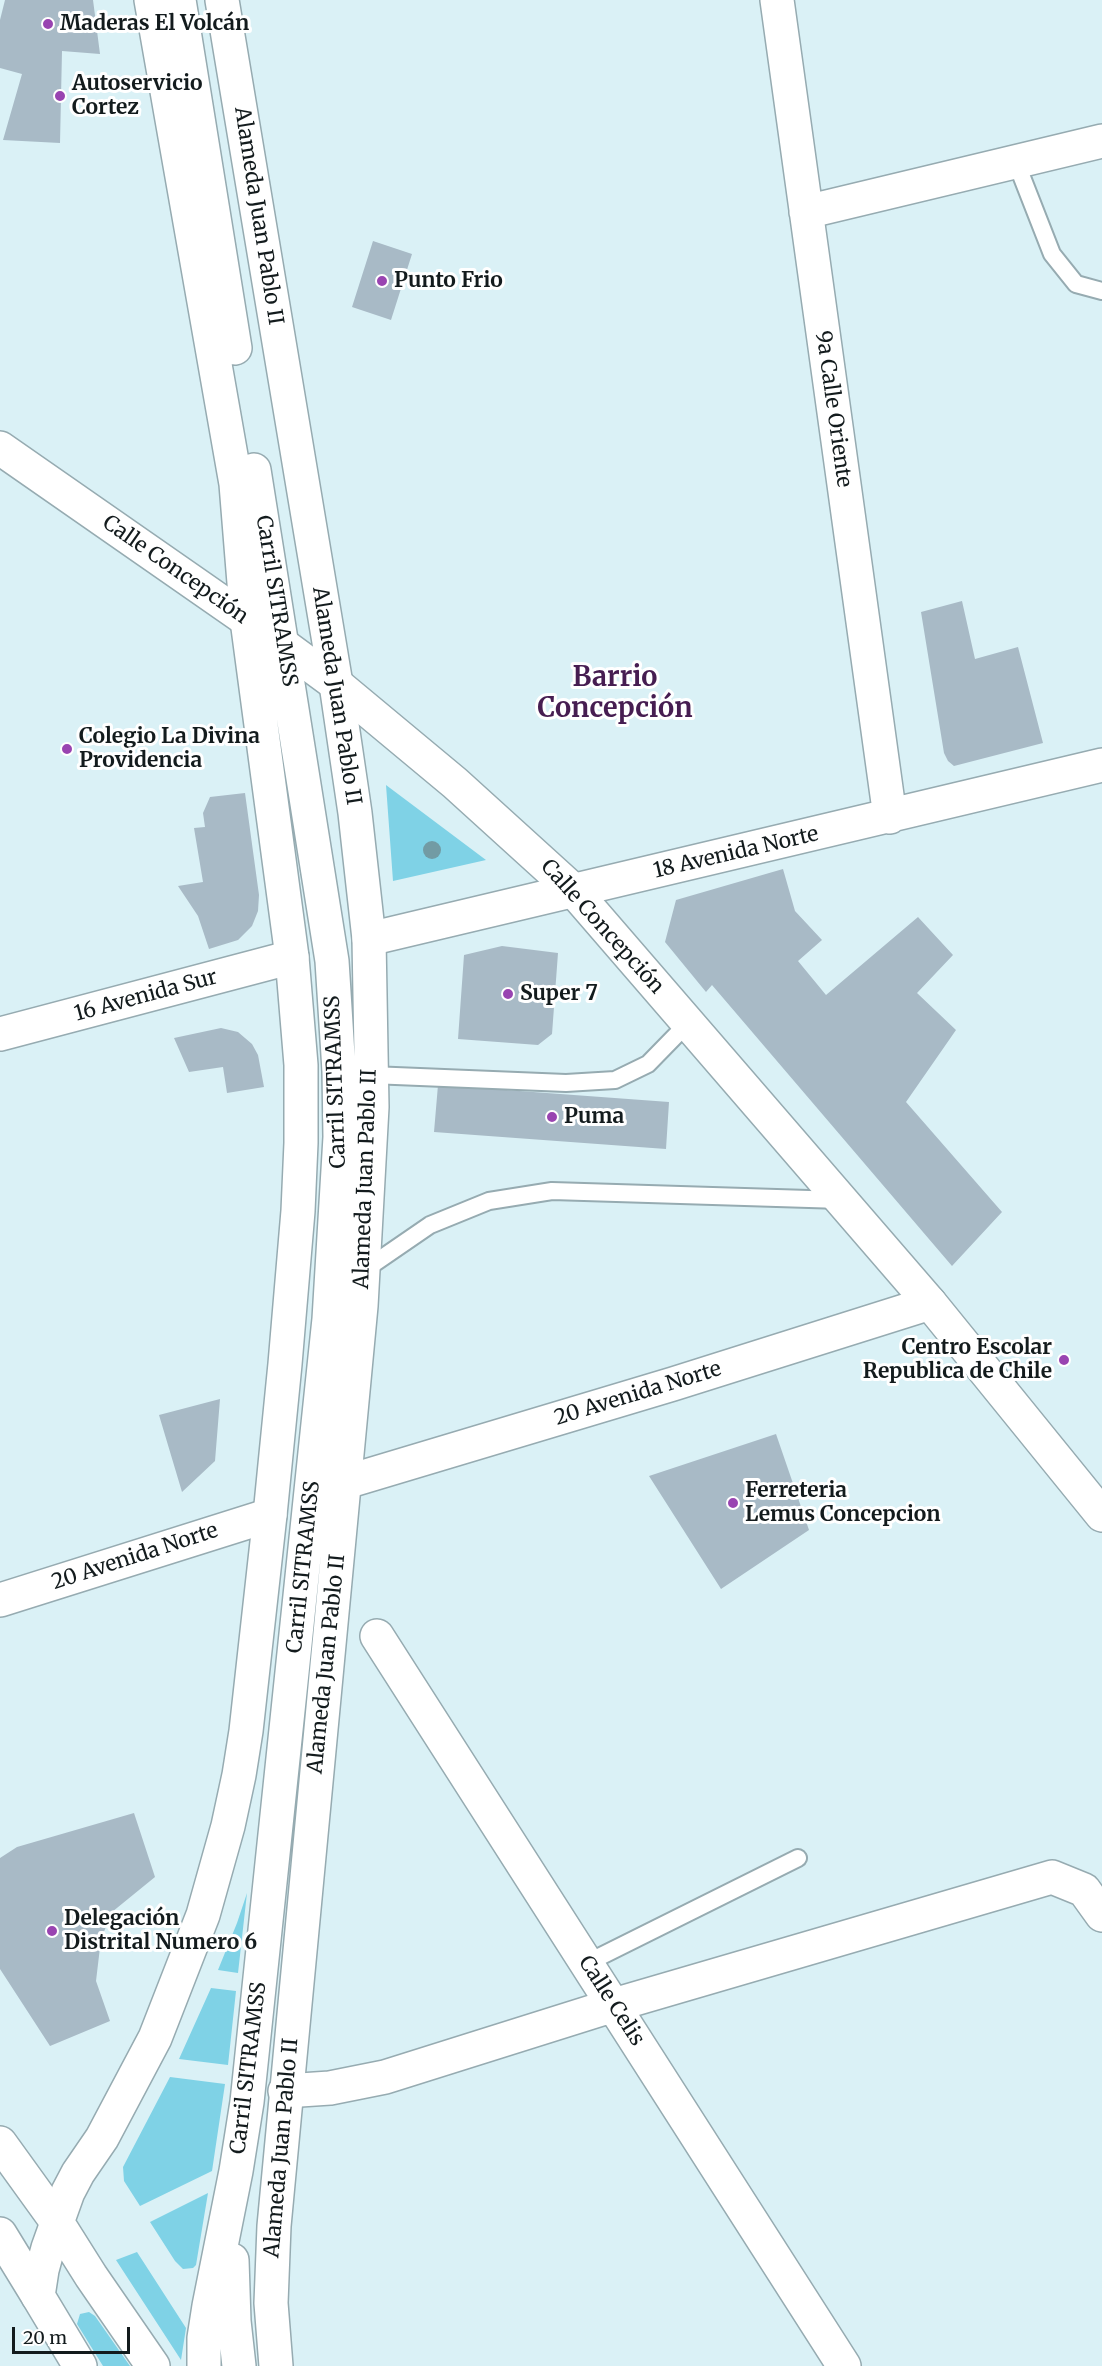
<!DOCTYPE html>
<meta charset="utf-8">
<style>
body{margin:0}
#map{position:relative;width:1102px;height:2366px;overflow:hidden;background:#daf1f6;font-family:Merriweather,serif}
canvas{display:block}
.scale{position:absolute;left:12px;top:2327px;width:118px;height:27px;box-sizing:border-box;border:3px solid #131b1d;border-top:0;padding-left:8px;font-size:18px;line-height:21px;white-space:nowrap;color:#131b1d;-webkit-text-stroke:4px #fff;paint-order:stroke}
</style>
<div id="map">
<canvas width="1102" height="2366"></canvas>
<div class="scale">20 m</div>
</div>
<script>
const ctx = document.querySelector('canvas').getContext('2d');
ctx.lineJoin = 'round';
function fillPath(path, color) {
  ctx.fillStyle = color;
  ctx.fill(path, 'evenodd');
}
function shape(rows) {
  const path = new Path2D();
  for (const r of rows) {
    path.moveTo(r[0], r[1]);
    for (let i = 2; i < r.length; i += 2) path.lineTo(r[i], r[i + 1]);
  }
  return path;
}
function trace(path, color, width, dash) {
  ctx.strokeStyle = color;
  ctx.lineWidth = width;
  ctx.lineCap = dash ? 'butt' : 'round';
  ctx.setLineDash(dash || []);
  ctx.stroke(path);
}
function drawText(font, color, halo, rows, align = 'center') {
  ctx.font = font + ' Merriweather,serif';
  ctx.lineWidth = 6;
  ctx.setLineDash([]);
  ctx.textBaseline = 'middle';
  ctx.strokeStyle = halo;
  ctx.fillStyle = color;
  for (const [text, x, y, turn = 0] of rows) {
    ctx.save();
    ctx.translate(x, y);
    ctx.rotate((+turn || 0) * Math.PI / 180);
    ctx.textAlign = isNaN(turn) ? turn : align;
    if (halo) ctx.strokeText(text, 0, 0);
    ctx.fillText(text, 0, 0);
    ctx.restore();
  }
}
const green = shape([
 [386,785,486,860,393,881],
 [247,1893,238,1973,218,1970,237,1923],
 [211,1988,236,1991,228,2065,179,2059],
 [170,2077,225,2084,212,2171,140,2206,124,2181,123,2167],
 [208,2193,196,2265,193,2268,183,2269,175,2261,150,2222],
 [137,2252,186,2328,181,2360,116,2260],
 [89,2312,95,2316,130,2366,103,2366,77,2324,80,2314]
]);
const building = shape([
 [5,0,93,0,100,54,62,51,60,143,3,140,22,74,0,68,0,20],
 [373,241,412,254,391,320,352,307],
 [962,601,975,659,1018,647,1043,743,954,766,948,761,944,753,921,612],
 [245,793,259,895,258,911,252,926,238,940,209,949,198,916,178,886,203,882,194,828,205,827,203,813,210,797],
 [783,869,795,911,822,940,798,961,826,995,918,917,953,955,917,993,956,1030,906,1102,1002,1212,952,1266,712,985,706,992,665,942,676,900],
 [502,946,558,953,552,1034,538,1045,458,1039,464,955],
 [221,1028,238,1032,252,1044,258,1055,264,1087,227,1093,223,1067,189,1072,174,1038],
 [438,1085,669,1102,666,1149,434,1132],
 [220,1399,215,1461,182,1492,159,1415],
 [776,1434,809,1530,721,1589,649,1476],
 [134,1813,155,1877,112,1912,101,1939,96,1981,110,2021,50,2046,0,1969,0,1858,17,1847]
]);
const lane = shape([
 [1016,162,1052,254,1076,284,1102,291],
 [371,1075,566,1083,615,1080,648,1064,688,1023],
 [363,1271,430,1225,489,1201,552,1191,841,1200],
 [587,1963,798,1858]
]);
const street = shape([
 [777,0,890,817],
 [806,212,1102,141],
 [369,939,1102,765],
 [0,1034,292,957],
 [346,1482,673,1384,930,1303],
 [0,1600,270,1515],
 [377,1636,844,2366],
 [285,2091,330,2088,385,2077,614,2005,1052,1877,1084,1890,1102,1915]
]);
const secondary = shape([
 [0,448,283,645,336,684,455,783,574,891,930,1303,1102,1515],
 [0,2143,57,2222],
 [0,2234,38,2296]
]);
const primary = shape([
 [179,0,235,348],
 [222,0,336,684,355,813,369,939,372,1107,361,1306,274,2226,271,2303,276,2366],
 [57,2222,91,2276,153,2366],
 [232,2260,234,2321,239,2366],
 [80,2366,38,2296,42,2270,48,2248,68,2192,78,2173,102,2138,155,2038,203,1915,228,1826,239,1775,246,1731,270,1515,285,1364,298,1211,301,1143,301,1065,292,957,247,620,236,484,151,0],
 [204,2366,204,2338,209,2306,236,2171,247,2102,329,1319,340,1137,339,1071,332,961,254,470]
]);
const trees = [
 [432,850]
];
const markers = [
 [48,24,6,"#9944b1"],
 [60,96,6,"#9944b1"],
 [382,281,6,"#9944b1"],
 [67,749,6,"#9944b1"],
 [508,994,6,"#9944b1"],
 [552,1117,6,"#9944b1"],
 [1064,1360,6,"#9944b1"],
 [733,1503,6,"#9944b1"],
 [52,1931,6,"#9944b1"]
];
const poiNames = [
 ["Maderas El Volcán",60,24],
 ["Autoservicio",72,84],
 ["Cortez",72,108],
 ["Punto Frio",394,281],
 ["Colegio La Divina",79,737],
 ["Providencia",79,761],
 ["Super 7",520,994],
 ["Puma",564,1117],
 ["Centro Escolar",1052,1348,"right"],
 ["Republica de Chile",1052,1372,"right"],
 ["Ferreteria",745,1491],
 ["Lemus Concepcion",745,1515],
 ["Delegación",64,1919],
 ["Distrital Numero 6",64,1943]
];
const streetNames = [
 ["Alameda Juan Pablo II",258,216,81],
 ["9a Calle Oriente",833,409,82],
 ["Calle Concepción",175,570,35],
 ["Carril SITRAMSS",276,601,81],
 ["Alameda Juan Pablo II",336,696,81],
 ["18 Avenida Norte",736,853,-13],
 ["Calle Concepción",602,927,48],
 ["16 Avenida Sur",146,996,-15],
 ["Carril SITRAMSS",336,1082,-92],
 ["Alameda Juan Pablo II",366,1179,-88],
 ["20 Avenida Norte",638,1394,-17],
 ["20 Avenida Norte",135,1557,-18],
 ["Carril SITRAMSS",304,1567,-84],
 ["Alameda Juan Pablo II",327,1664,-84],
 ["Calle Celis",611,2001,57],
 ["Carril SITRAMSS",249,2068,-83],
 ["Alameda Juan Pablo II",282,2148,-85]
];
const districtNames = [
 ["Barrio",615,678],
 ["Concepción",615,709]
];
fillPath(green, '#7fd2e6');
fillPath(building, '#a8bac6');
trace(lane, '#96abb1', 20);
trace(street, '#96abb1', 36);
trace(secondary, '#96abb1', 36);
trace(primary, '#96abb1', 36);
trace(lane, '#fff', 16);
trace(street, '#fff', 33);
trace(secondary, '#fff', 33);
trace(primary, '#fff', 33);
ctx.fillStyle = '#729ba4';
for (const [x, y] of trees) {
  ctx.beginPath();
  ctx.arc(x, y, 9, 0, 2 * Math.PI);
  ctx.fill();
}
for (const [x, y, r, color] of markers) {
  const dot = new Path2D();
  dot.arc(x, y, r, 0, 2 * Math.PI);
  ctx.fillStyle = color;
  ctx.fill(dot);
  trace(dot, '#fff', 2);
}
drawText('bold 21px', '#131b1d', '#fff', poiNames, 'left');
drawText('21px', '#131b1d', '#fff', streetNames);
drawText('bold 27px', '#461d51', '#fff', districtNames);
</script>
